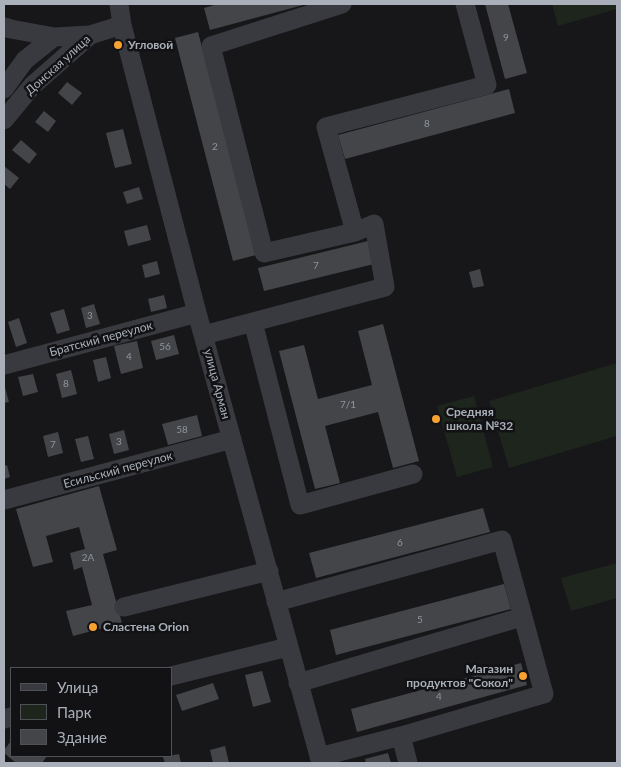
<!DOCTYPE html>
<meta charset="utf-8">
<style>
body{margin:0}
#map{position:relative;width:621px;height:767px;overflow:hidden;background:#171719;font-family:Lato,sans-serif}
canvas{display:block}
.frame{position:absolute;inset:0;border:5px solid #a9b0ba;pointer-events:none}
.legend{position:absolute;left:10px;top:667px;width:162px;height:90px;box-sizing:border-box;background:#121214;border:1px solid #4e5156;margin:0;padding:6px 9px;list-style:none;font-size:15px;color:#a9b0ba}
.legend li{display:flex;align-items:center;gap:10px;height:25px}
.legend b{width:25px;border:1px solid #4e5156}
</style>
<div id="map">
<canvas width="621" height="767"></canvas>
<div class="frame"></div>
<ul class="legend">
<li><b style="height:6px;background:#383a3f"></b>Улица</li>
<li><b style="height:14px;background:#1d251d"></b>Парк</li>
<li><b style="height:14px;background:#434549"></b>Здание</li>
</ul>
</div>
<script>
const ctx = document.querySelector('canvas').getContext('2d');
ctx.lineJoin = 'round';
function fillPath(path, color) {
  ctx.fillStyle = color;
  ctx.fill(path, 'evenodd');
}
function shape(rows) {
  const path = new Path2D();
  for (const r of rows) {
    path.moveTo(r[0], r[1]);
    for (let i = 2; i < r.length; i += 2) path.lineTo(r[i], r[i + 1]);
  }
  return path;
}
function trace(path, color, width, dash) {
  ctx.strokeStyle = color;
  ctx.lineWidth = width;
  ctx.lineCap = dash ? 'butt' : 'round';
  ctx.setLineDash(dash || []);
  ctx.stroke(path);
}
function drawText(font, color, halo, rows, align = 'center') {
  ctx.font = font + ' Lato,sans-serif';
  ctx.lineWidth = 5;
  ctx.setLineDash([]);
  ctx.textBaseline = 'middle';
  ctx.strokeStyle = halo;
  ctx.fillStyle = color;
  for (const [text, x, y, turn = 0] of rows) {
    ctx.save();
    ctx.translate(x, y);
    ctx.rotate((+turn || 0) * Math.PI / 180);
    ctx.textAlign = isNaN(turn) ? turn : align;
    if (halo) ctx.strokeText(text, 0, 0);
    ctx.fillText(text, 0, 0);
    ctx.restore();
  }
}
const green = shape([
 [552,4,617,4,617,9,558,26],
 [617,363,617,436,509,468,489,401],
 [474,396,493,467,457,477,437,406],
 [617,563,617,598,571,611,561,578]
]);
const building = shape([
 [218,4,307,4,210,30,204,8],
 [485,4,508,4,527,73,505,79],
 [198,32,256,255,233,261,175,38],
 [67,82,82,93,72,105,58,93],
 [509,89,515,113,345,159,338,135],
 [44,111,56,121,48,132,35,122],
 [123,129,132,164,115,168,106,133],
 [21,140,37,154,29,164,12,150],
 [4,166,19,178,10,189,4,184],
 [139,187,143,199,127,204,123,192],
 [147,225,151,240,128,246,124,231],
 [368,241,374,264,264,291,258,268],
 [157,261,160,274,145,278,142,265],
 [480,269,484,286,473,288,469,272],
 [164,295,167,308,151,312,148,299],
 [94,304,100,324,86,328,81,308],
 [64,309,70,330,57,334,50,313],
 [19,318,27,343,16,347,8,322],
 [383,324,419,461,393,468,378,412,325,426,340,483,315,489,279,351,304,345,318,399,372,385,358,331],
 [174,335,179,354,156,360,151,341],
 [137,341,143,368,121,374,114,346],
 [106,357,111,378,98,382,93,360],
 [71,370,77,394,62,398,56,374],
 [33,374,38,392,23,396,18,377],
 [4,384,9,402,4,403],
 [197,415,202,436,168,445,162,424],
 [124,430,129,450,114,454,109,434],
 [58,432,63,453,48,457,43,436],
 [88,436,94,459,81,462,75,439],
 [7,465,10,477,4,479,4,466],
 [99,486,117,550,103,554,122,623,73,636,66,611,92,605,82,567,74,570,70,553,85,549,79,527,46,536,53,562,33,567,16,509],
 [483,508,490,532,316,578,309,553],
 [504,584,511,609,336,655,330,630],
 [521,663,527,685,357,732,351,709],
 [262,671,271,702,253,707,245,675],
 [213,683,219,699,182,711,176,695],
 [11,741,11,756,47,756,42,763,16,763,4,753,4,750],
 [225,746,229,763,213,763,210,750],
 [388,753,391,763,366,763,365,759],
 [179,754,181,763,165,763,163,757]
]);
const minor = shape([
 [119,4,122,25,197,313,321,763],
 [342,4,211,46,264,253,355,232,326,127,487,85,465,4],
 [4,27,11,29,54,37,90,35],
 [4,89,25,60,54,37],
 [4,120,32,86,90,35,122,25],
 [253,322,385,287,374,224,355,232],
 [204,335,253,322,300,505,413,474],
 [4,365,197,313],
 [4,500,232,439],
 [276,602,502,540,544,694,401,736],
 [124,607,269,571],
 [171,676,288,647],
 [298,683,522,617],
 [4,719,11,717],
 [319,757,401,736,408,763]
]);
const markers = [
 [118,45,5,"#f7a131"],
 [436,419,5,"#f7a131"],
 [93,627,5,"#f7a131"],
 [523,676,5,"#f7a131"]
];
const numberNames = [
 ["9",506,38],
 ["8",427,124],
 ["2",215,147],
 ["7",316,266],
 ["3",90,316],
 ["56",165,347],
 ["4",129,357],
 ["8",66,384],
 ["7/1",348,405],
 ["58",182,430],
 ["3",119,442],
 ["7",53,445],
 ["6",400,543],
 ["2А",88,558],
 ["5",420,620],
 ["4",439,697]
];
const poiNames = [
 ["Угловой",128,45],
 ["Средняя",446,412],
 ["школа №32",446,426],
 ["Сластена Orion",103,627],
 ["Магазин",513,669,"right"],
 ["продуктов \"Сокол\"",513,683,"right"]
];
const streetNames = [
 ["Донская улица",58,65,-42],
 ["Братский переулок",101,339,-15],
 ["улица Арман",217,384,75],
 ["Есильский переулок",118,470,-15]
];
fillPath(green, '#1d251d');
fillPath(building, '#434549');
trace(minor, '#383a3f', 19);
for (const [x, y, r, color] of markers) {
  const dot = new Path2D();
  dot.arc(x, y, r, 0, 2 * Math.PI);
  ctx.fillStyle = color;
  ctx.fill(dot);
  trace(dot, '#121214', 2);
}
drawText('10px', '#90959e', null, numberNames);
drawText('bold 12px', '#a9b0ba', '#121214', poiNames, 'left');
drawText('12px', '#a9b0ba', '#121214', streetNames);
</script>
